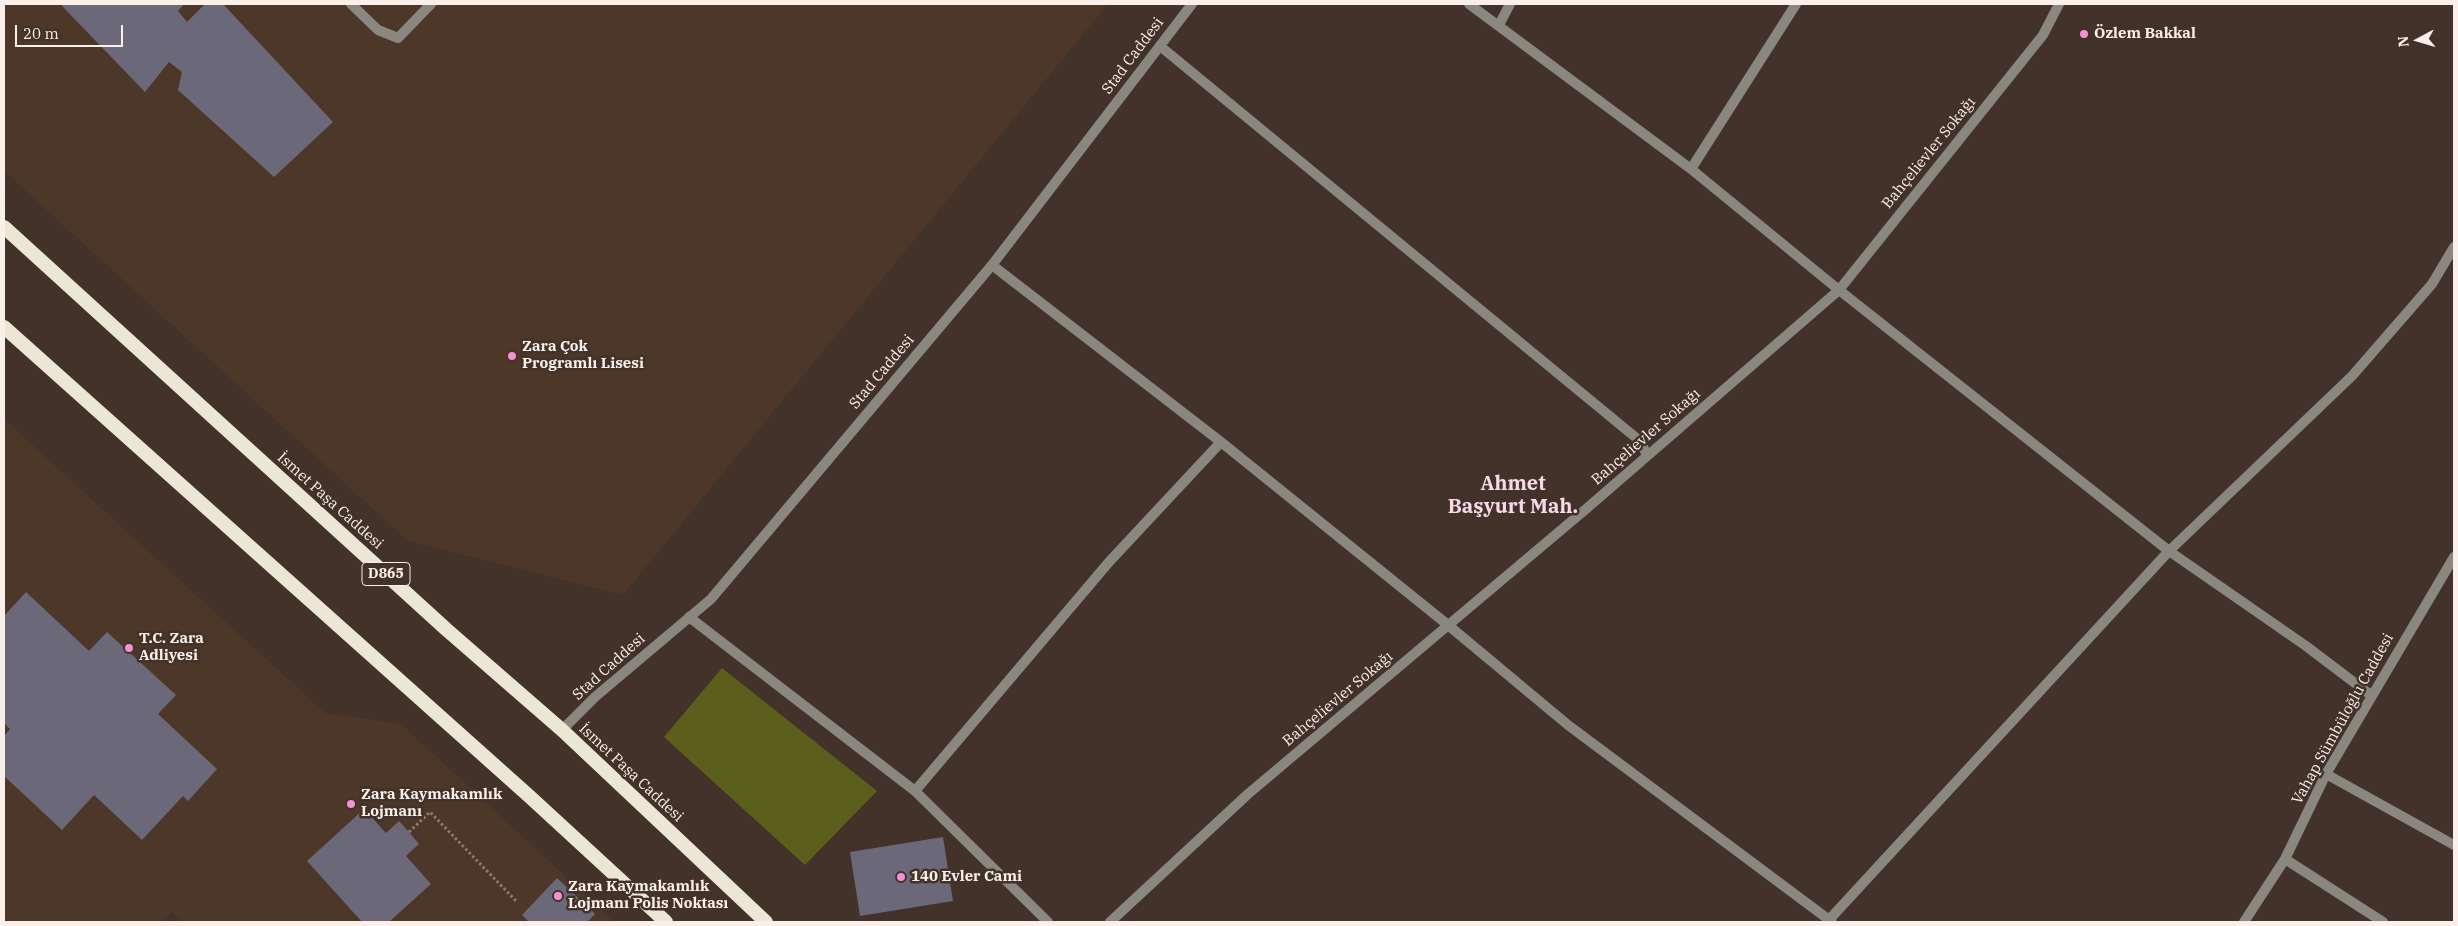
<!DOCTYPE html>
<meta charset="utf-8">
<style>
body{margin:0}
#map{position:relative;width:2458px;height:926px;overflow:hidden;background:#423229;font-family:"IBM Plex Serif",serif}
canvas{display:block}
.frame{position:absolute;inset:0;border:5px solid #faefe9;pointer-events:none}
.north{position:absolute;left:2393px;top:15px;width:50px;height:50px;-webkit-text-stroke:4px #423229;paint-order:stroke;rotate:264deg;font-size:14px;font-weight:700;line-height:20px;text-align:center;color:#faefe9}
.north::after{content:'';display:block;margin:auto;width:18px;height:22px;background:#faefe9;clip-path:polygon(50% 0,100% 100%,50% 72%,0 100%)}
.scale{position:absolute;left:15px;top:25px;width:108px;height:22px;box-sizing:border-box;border:2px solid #faefe9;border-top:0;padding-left:6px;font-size:15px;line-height:18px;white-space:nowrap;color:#faefe9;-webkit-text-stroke:4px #423229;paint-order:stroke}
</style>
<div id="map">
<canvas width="2458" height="926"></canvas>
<div class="frame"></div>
<div class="north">N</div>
<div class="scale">20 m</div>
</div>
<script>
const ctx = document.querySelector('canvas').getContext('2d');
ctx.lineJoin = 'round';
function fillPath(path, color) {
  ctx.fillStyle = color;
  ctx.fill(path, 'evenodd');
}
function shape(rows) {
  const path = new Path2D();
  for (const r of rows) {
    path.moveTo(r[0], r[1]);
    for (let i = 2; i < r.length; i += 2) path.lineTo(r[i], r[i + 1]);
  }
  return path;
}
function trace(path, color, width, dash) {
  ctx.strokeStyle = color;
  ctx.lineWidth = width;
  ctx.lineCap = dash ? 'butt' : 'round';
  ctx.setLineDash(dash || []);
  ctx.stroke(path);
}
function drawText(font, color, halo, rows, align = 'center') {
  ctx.font = font + ' "IBM Plex Serif",serif';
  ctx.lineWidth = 5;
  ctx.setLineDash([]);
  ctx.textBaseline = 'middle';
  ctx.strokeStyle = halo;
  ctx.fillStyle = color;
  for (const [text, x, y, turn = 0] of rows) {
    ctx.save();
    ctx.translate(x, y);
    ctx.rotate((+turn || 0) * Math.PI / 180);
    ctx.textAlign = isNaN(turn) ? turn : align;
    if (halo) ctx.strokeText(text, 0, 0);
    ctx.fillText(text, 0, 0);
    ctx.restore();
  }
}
const built = shape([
 [4,4,1108,4,623,595,408,541,4,171],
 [4,419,325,713,401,724,615,922,182,922,172,911,162,922,8,922,4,918]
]);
const green = shape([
 [722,668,877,791,805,865,664,737]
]);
const building = shape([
 [63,4,184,4,178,11,187,22,205,4,223,4,333,122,274,177,178,90,182,72,169,62,145,92,62,6],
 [26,592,89,651,107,632,176,695,158,714,217,769,188,801,183,796,142,840,94,795,62,830,4,776,4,736,10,729,4,723,4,616],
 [364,809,386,833,399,821,409,832,419,844,406,856,431,884,389,922,362,922,307,861],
 [943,837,953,901,860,916,850,852],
 [557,878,595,914,587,922,529,922,522,915]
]);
const path = shape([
 [409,832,430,812,517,902]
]);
const minor = shape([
 [351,4,378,30,398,38,431,4],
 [1469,4,1691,169,1839,290,2169,551,2306,646,2372,696],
 [1499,25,1510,4],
 [1160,46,1640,441,1647,455],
 [1691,169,1796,4],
 [992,265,1221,442,1448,625,1568,725,1832,922],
 [689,617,915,791,1048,922],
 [2326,774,2454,845],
 [915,791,1109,562,1221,442],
 [2285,859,2383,922],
 [1110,922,1248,794,1586,509,1839,290,2043,35,2059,4],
 [1827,922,2169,551,2352,376,2432,284,2454,247],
 [2244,922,2285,859,2326,774,2454,557]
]);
const tertiary = shape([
 [562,730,595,697,711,599,992,265,1192,4]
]);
const trunk = shape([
 [4,227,447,630,562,730,766,922],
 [4,327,529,796,666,922]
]);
const markers = [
 [2084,34,5,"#f591d2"],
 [512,356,5,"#f591d2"],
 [129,648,5,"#f591d2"],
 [351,804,5,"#f591d2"],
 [901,877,5,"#f591d2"],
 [558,896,5,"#f591d2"]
];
const shields = [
 [386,574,48]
];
const shieldNames = [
 ["D865",386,574]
];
const poiNames = [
 ["Özlem Bakkal",2094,34],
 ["Zara Çok",522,347],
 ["Programlı Lisesi",522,364],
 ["T.C. Zara",139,639],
 ["Adliyesi",139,656],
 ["Zara Kaymakamlık",361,795],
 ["Lojmanı",361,812],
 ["140 Evler Cami",911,877],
 ["Zara Kaymakamlık",568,887],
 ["Lojmanı Polis Noktası",568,904]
];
const streetNames = [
 ["Stad Caddesi",1133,56,-53],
 ["Bahçelievler Sokağı",1929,153,-51],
 ["Stad Caddesi",882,372,-50],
 ["Bahçelievler Sokağı",1646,437,-41],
 ["İsmet Paşa Caddesi",330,501,42],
 ["Stad Caddesi",609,667,-42],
 ["Bahçelievler Sokağı",1338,699,-40],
 ["Vahap Sümbüloğlu Caddesi",2343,719,-61],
 ["İsmet Paşa Caddesi",631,773,43]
];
const districtNames = [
 ["Ahmet",1513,484],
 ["Başyurt Mah.",1513,507]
];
fillPath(built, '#4c3729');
fillPath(green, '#5c5f1c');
fillPath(building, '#6b687a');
trace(path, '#8a7c74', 3, [2.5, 2.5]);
trace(minor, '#89877e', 10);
trace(tertiary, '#89877e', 10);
trace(trunk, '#ece7d4', 14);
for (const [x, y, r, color] of markers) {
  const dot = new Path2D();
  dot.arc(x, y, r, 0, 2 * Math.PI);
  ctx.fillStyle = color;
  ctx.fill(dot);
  trace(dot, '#423229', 2);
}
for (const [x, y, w] of shields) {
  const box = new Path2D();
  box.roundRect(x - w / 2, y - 11.5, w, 23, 4);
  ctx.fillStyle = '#423229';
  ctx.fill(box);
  trace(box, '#faefe9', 1);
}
drawText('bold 14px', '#faefe9', null, shieldNames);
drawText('bold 15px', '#faefe9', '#423229', poiNames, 'left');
drawText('15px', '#faefe9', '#423229', streetNames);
drawText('bold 20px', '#f7d9eb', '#423229', districtNames);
</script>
